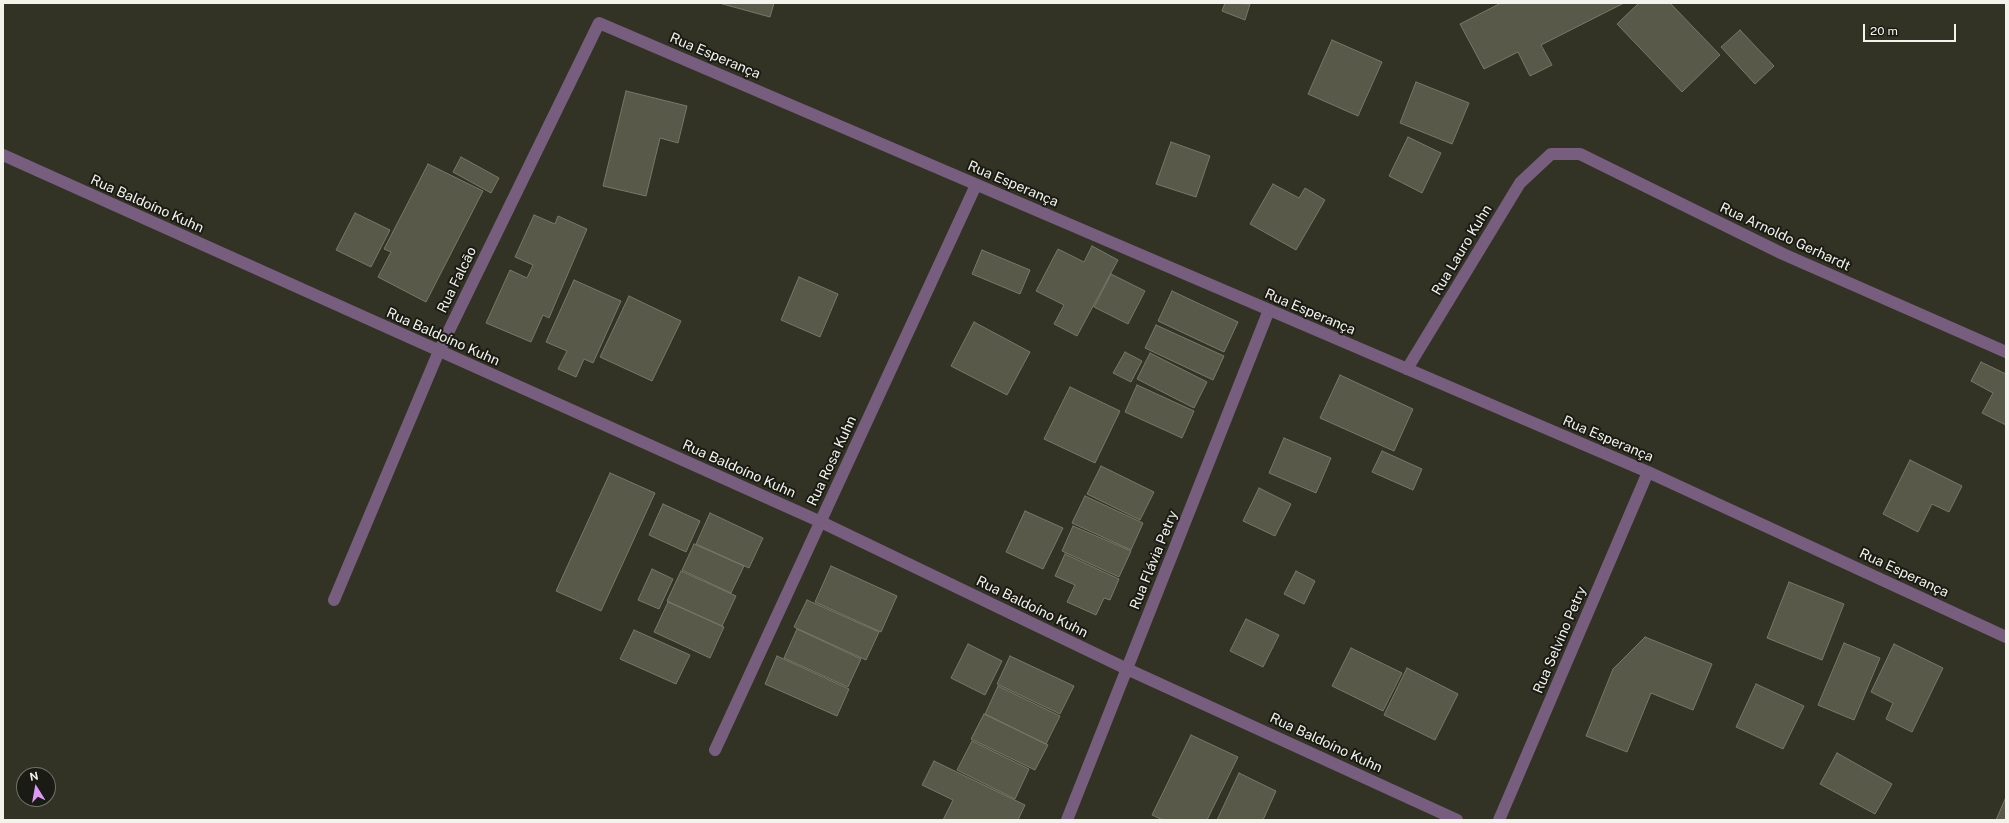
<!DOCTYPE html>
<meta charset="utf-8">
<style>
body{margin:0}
#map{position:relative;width:2009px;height:823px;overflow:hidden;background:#333325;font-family:"Public Sans",sans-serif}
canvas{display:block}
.frame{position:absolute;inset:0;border:4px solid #f3f3eb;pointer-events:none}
.north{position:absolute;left:16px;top:767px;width:40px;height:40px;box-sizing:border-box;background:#1a1b14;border:1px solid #71716a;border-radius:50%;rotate:349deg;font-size:11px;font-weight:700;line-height:16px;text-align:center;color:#f3f3eb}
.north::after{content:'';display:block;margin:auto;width:14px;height:18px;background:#dd99f4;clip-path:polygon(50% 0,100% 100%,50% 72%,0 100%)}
.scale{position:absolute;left:1863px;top:24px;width:93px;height:18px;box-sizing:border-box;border:2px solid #f3f3eb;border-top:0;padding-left:5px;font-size:12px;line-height:14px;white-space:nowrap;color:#f3f3eb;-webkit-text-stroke:3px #1a1b14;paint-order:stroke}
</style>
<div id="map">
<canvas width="2009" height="823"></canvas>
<div class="frame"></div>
<div class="north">N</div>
<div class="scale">20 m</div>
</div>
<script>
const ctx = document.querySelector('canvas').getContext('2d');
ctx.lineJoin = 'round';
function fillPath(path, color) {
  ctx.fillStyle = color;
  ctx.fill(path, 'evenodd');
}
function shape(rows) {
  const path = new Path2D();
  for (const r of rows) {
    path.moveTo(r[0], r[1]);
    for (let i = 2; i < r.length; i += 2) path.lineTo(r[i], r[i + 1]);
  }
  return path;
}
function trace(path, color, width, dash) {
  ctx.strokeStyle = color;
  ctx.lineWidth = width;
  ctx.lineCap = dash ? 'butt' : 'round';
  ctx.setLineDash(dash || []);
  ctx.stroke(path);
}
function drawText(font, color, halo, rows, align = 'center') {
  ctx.font = font + ' "Public Sans",sans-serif';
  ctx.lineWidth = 4;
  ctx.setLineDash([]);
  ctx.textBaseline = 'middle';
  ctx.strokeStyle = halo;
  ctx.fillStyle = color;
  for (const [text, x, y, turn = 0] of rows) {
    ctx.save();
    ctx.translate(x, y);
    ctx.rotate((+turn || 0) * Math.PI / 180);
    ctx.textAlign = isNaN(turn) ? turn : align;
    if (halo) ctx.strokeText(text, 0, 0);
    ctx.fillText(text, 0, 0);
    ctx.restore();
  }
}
const building = shape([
 [719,3,774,3,770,17,719,3],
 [1225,3,1250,4,1245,20,1222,11,1225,3],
 [1501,3,1624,3,1541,45,1552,65,1530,76,1518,52,1484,69,1460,24,1501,3],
 [1639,3,1670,3,1720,55,1682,92,1617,24,1639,3],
 [1740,30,1774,66,1755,84,1721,47,1740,30],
 [1332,40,1382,62,1358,116,1308,94,1332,40],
 [1416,82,1469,103,1452,144,1400,123,1416,82],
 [626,91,687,106,678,143,660,138,646,196,603,186,626,91],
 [1408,137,1441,153,1422,193,1389,176,1408,137],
 [1171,142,1210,156,1196,197,1156,184,1171,142],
 [461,157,499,178,491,193,453,172,461,157],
 [428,164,483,191,426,302,378,277,391,252,384,249,428,164],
 [1273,184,1299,198,1305,188,1325,200,1296,250,1250,224,1273,184],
 [355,213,390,230,371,267,336,250,355,213],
 [534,215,555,224,558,216,587,229,549,318,543,315,531,342,486,323,510,270,527,278,533,265,515,257,534,215],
 [1092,246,1118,260,1077,336,1054,324,1064,305,1036,291,1058,249,1084,262,1092,246],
 [982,250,1030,270,1020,294,972,274,982,250],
 [1111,274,1145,291,1128,324,1094,307,1111,274],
 [799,277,838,294,820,337,781,320,799,277],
 [574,280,621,301,593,363,584,359,576,377,558,369,567,351,546,342,574,280],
 [1172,291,1238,322,1224,352,1158,321,1172,291],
 [629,296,681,321,652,381,600,357,629,296],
 [974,322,1030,352,1007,395,951,366,974,322],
 [1156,325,1224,356,1213,380,1145,348,1156,325],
 [1125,352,1142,361,1131,382,1113,373,1125,352],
 [1150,353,1207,382,1194,408,1137,379,1150,353],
 [1981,362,2006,374,2006,425,1982,413,1993,393,1971,381,1981,362],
 [1340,375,1413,409,1394,451,1320,418,1340,375],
 [1137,385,1194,411,1182,438,1125,412,1137,385],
 [1070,387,1120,411,1095,463,1044,439,1070,387],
 [1284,438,1331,458,1316,493,1269,473,1284,438],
 [1382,451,1422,469,1413,490,1372,472,1382,451],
 [1910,460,1962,486,1949,512,1932,504,1918,532,1883,514,1910,460],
 [1101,466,1154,492,1140,520,1087,494,1101,466],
 [610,473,655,493,601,611,556,591,610,473],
 [1259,488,1291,504,1275,536,1243,521,1259,488],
 [1085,496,1143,523,1131,550,1072,523,1085,496],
 [663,504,700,521,686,552,649,535,663,504],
 [1025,511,1063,528,1043,569,1006,552,1025,511],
 [710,513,763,538,749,568,696,544,710,513],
 [1073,526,1131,551,1119,577,1062,551,1073,526],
 [694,544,744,566,731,593,682,570,694,544],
 [1065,554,1119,579,1110,600,1104,598,1096,615,1067,602,1075,585,1055,576,1065,554],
 [831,566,897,596,881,632,815,602,831,566],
 [652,569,673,579,659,609,638,600,652,569],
 [681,571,736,596,722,626,667,601,681,571],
 [1296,571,1315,581,1304,604,1284,594,1296,571],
 [1789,582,1844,604,1822,660,1767,638,1789,582],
 [807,600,879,632,866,660,794,627,807,600],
 [668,602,724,627,710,658,654,632,668,602],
 [1246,619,1279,635,1263,667,1230,651,1246,619],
 [797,629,861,659,848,687,784,658,797,629],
 [634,630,690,655,676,684,620,659,634,630],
 [1645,637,1712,664,1693,710,1651,693,1627,752,1586,736,1613,669,1645,637],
 [1844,643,1880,658,1854,720,1818,705,1844,643],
 [968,644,1002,661,985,695,951,678,968,644],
 [1894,644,1943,668,1912,732,1886,719,1893,703,1871,692,1894,644],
 [1351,648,1402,673,1383,711,1332,686,1351,648],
 [777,656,849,689,837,716,765,684,777,656],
 [1010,656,1074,686,1060,714,997,684,1010,656],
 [1407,668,1458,694,1435,740,1384,715,1407,668],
 [1756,684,1804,706,1783,749,1736,727,1756,684],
 [998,686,1060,716,1046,744,985,714,998,686],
 [984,714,1048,745,1035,770,971,739,984,714],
 [1191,735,1238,757,1207,820,1163,820,1152,815,1191,735],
 [972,741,1029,769,1015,799,957,770,972,741],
 [1837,753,1892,784,1875,814,1820,784,1837,753],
 [934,761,1025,805,1018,820,943,820,953,800,922,785,934,761],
 [1239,773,1276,791,1263,820,1217,820,1239,773],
 [2006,797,2006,820,1996,820,2006,797]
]);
const minor = shape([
 [3,155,821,522,1127,669,1457,820],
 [1407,369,1520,183,1551,154,1580,154,1783,254,2006,352],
 [334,600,439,351,599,23,1648,472,2006,637],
 [715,750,976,185],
 [1067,820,1269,310],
 [1499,820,1648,472]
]);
const streetNames = [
 ["Rua Esperança",715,56,23],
 ["Rua Esperança",1013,184,23],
 ["Rua Baldoíno Kuhn",147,204,24],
 ["Rua Arnoldo Gerhardt",1785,237,25],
 ["Rua Lauro Kuhn",1462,250,-59],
 ["Rua Falcão",457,280,-64],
 ["Rua Esperança",1310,312,23],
 ["Rua Baldoíno Kuhn",443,337,24],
 ["Rua Esperança",1608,439,23],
 ["Rua Rosa Kuhn",832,461,-65],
 ["Rua Baldoíno Kuhn",739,469,24],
 ["Rua Flávia Petry",1154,560,-68],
 ["Rua Esperança",1904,573,25],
 ["Rua Baldoíno Kuhn",1032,607,26],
 ["Rua Selvino Petry",1560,640,-67],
 ["Rua Baldoíno Kuhn",1326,743,25]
];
fillPath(building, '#59594a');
trace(building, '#777868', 1);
trace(minor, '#775e7f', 12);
drawText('14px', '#f3f3eb', '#1a1b14', streetNames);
</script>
